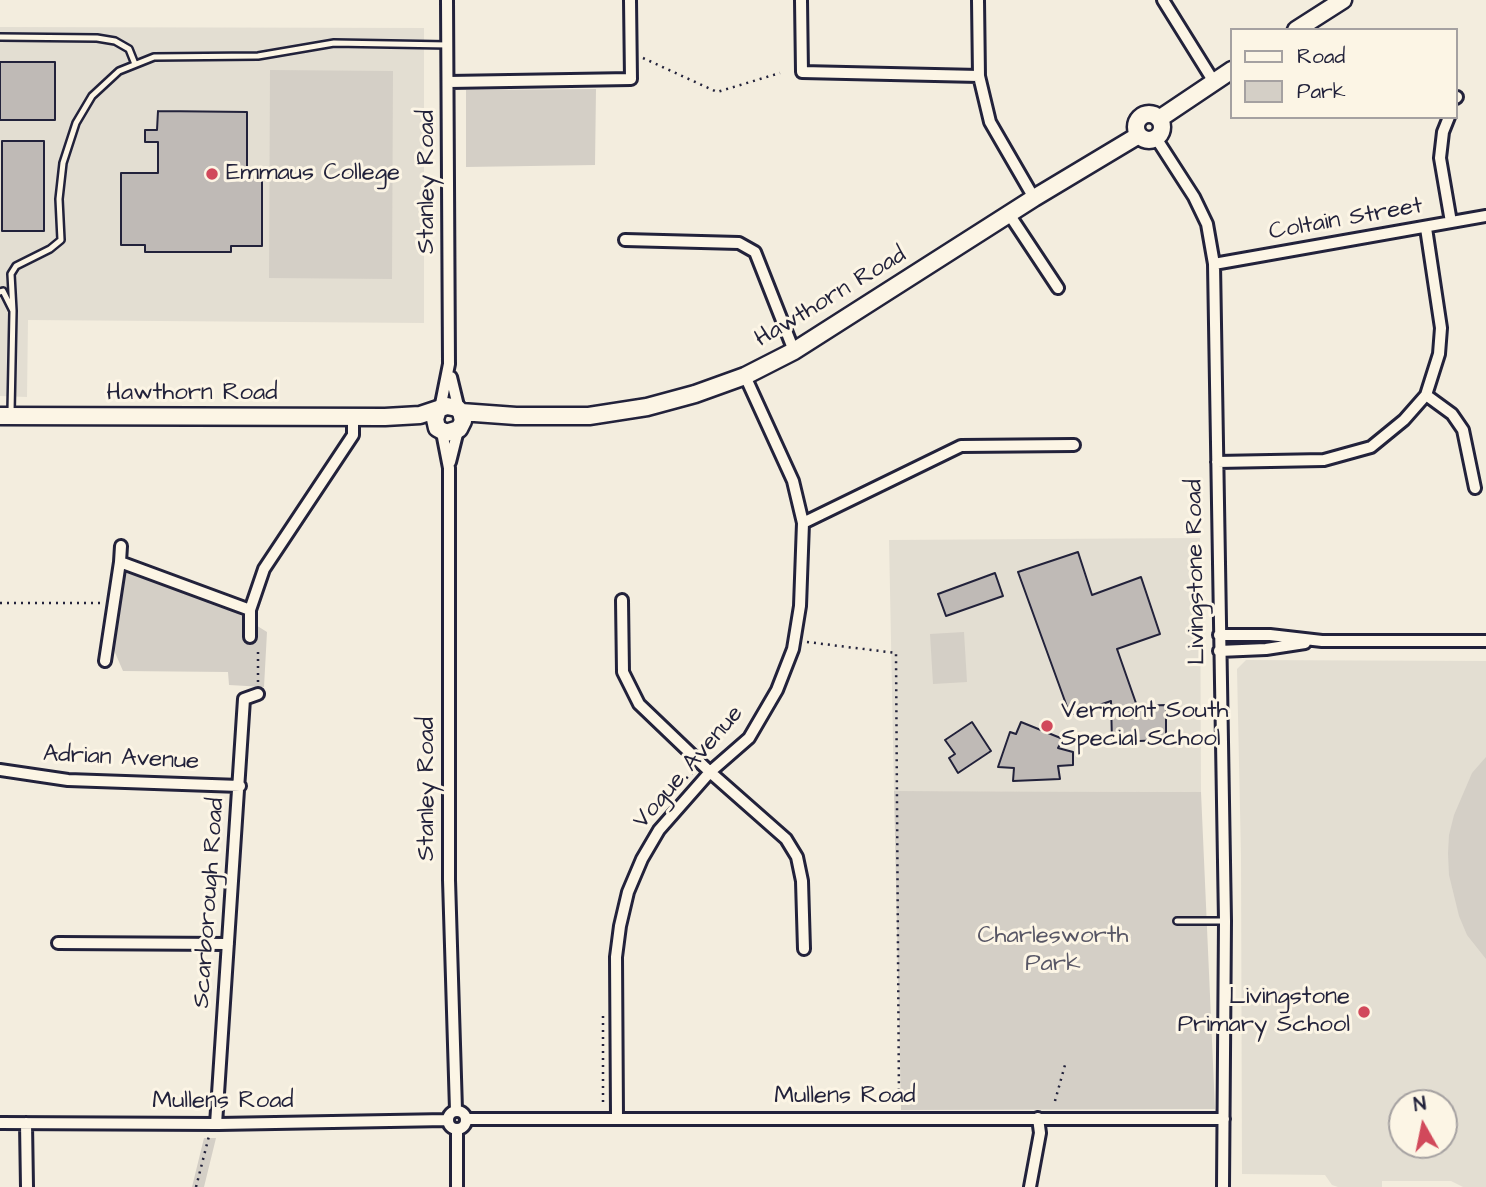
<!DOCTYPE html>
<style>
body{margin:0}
#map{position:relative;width:1486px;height:1187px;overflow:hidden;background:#f3edde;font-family:"Architects Daughter",sans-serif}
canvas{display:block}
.legend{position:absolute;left:1230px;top:28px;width:228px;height:91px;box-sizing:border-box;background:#fcf5e5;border:2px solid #a5a1a1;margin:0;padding:9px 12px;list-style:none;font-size:21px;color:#22223b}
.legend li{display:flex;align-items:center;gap:14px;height:35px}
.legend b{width:35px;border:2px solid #a5a1a1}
.north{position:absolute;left:1388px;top:1089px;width:70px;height:70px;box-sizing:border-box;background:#fcf5e5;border:2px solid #a5a1a1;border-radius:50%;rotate:351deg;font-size:19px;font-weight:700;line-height:28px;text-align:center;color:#22223b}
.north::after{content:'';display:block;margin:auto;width:24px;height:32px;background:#d1495b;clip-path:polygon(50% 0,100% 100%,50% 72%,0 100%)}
</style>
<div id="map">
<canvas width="1486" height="1187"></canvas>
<ul class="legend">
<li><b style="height:9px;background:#fcf5e5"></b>Road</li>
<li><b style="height:19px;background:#d4cfc6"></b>Park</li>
</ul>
<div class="north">N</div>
</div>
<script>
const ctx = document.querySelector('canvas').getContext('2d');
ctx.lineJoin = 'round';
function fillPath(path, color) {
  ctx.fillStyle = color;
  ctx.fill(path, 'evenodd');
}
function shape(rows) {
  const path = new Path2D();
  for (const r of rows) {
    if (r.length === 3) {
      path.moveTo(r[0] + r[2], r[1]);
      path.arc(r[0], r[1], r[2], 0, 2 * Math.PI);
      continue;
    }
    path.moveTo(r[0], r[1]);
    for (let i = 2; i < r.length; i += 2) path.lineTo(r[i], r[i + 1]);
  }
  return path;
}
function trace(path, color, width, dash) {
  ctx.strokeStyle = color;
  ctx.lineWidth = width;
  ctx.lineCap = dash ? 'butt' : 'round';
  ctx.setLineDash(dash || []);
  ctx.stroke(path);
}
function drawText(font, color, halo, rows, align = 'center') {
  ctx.font = font + ' "Architects Daughter",sans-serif';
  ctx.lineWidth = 6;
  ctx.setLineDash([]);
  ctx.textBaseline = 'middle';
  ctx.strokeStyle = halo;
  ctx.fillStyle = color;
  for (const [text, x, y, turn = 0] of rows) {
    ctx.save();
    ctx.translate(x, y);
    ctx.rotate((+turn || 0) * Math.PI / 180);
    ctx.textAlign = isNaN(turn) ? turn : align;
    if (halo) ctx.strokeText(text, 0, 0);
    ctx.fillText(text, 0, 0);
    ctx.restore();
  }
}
const built = shape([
 [0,27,424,28,424,323,28,320,27,397,0,396],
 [1200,538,1201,792,894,791,889,540],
 [1246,660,1486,661,1486,1187,1463,1187,1451,1181,1382,1181,1382,1187,1338,1187,1332,1185,1325,1175,1242,1174,1241,856,1237,669],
 [1402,1103,1444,1103,1444,1145,1402,1145]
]);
const green = shape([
 [270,70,393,71,392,279,269,278],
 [596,89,595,165,466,167,466,90],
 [125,568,235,612,267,632,264,687,229,685,228,672,123,671,113,648],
 [964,632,967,682,933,684,930,634],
 [1486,757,1486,959,1467,935,1459,916,1449,875,1448,853,1449,835,1454,815,1472,773],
 [894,791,1201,792,1215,1109,901,1110],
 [204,1138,216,1138,204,1187,192,1187]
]);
const building = shape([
 [0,62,55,62,55,120,0,120,0,62],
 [158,111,247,112,247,173,262,173,262,246,231,246,231,252,145,252,145,245,121,245,121,173,158,173,158,142,145,142,145,130,157,130,158,111],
 [2,141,44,141,44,231,2,231,2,141],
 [1078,552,1092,595,1141,577,1160,634,1117,649,1137,706,1166,705,1166,740,1112,742,1111,701,1070,715,1018,572,1078,552],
 [995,573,1003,596,946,616,938,594,995,573],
 [972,722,991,751,958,773,949,758,955,754,945,740,972,722],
 [1021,722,1063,739,1058,748,1073,752,1073,765,1058,766,1060,779,1013,781,1014,768,998,767,1010,732,1016,734,1021,722]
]);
const path = shape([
 [643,58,717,92,780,73],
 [0,603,101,603],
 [807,642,896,653,899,1101],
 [258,682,258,647],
 [654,815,676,788,692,773],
 [1055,1101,1065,1065],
 [603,1102,603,1014],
 [196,1187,209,1136]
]);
const service = shape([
 [0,37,97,38,115,41,129,49,135,64],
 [0,292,3,291,13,311,11,412],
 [13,311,11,274,16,266,50,249,61,240,59,199,63,163,76,123,92,96,119,71,154,57,258,56,334,43,448,45],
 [1177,921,1225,921]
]);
const minor = shape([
 [801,0,802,72,979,76],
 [978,0,979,76,990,122,1034,198],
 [1163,0,1214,82],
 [449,82,631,79,630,0],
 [1456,98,1457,97],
 [1449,117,1443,132,1440,158,1451,222],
 [1156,138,1194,197,1207,224,1214,264,1225,921,1223,1187],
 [1009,214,1058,288],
 [625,240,739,243,755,252,794,351],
 [1214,264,1486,216],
 [451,377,459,410],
 [1426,395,1452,414,1463,430,1475,488],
 [440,409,449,364,447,0],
 [442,432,449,468,449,880,456,1110],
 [450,462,458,430],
 [1217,462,1324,460,1371,447,1404,420,1426,395,1439,354,1441,328,1426,228],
 [803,523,961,446,1074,445],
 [120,562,121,546],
 [622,600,623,672,639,704,710,772,786,839,797,857,802,881,804,949],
 [1219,635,1270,635,1322,641,1486,641],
 [250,637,250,610,264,569,353,435,353,417],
 [1219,651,1266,649,1305,643],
 [105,661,120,562,250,610],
 [0,770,68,780,240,786],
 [58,943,228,944],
 [457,1120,9],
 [617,1118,616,957,620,926,628,892,642,859,659,830,710,772,749,738,777,690,793,649,800,606,803,523,793,481,745,376],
 [466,1119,1224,1119],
 [0,1123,218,1124,447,1120],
 [26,1123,27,1187],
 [216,1124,244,699,258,694],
 [457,1187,457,1129],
 [1030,1187,1040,1133,1038,1118]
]);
const secondary = shape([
 [1296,30,1343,0],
 [1149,127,13],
 [1159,119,1232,70],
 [461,412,516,416,589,416,647,407,695,394,745,376,794,351,1034,198,1139,135],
 [0,416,385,417,420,415,447,406,457,408,461,412,463,421,459,429,446,433,437,428,435,419,438,410]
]);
const markers = [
 [212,174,7,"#d1495b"],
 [1047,726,7,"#d1495b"],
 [1364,1012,7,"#d1495b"]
];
const poiNames = [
 ["Emmaus College",226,174],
 ["Vermont South",1061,712],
 ["Special School",1061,740],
 ["Livingstone",1350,998,"right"],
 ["Primary School",1350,1026,"right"]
];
const streetNames = [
 ["Stanley Road",428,182,-90],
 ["Coltain Street",1346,220,-10],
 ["Hawthorn Road",831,298,-31],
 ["Hawthorn Road",192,394],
 ["Livingstone Road",1197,572,-91],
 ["Adrian Avenue",121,759,3],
 ["Vogue Avenue",689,768,-49],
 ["Stanley Road",428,789,-90],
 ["Scarborough Road",210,903,-86],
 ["Mullens Road",845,1097],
 ["Mullens Road",223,1102]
];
const parkNames = [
 ["Charlesworth",1053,937],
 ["Park",1053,965]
];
fillPath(built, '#e3ded2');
fillPath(green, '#d4cfc6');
fillPath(building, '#bfbab6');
trace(building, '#22223b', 2);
trace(service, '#22223b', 10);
trace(minor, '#22223b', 16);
trace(secondary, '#22223b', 21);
trace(path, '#22223b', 2.5, [2, 5]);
trace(service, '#fcf5e5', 5);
trace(minor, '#fcf5e5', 10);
trace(secondary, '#fcf5e5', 16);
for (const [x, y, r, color] of markers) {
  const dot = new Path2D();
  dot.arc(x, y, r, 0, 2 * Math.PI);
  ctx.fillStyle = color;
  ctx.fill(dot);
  trace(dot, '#fcf5e5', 2.5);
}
drawText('24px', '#22223b', '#fcf5e5', poiNames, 'left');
drawText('24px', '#22223b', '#fcf5e5', streetNames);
drawText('24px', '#575665', '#fcf5e5', parkNames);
</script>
